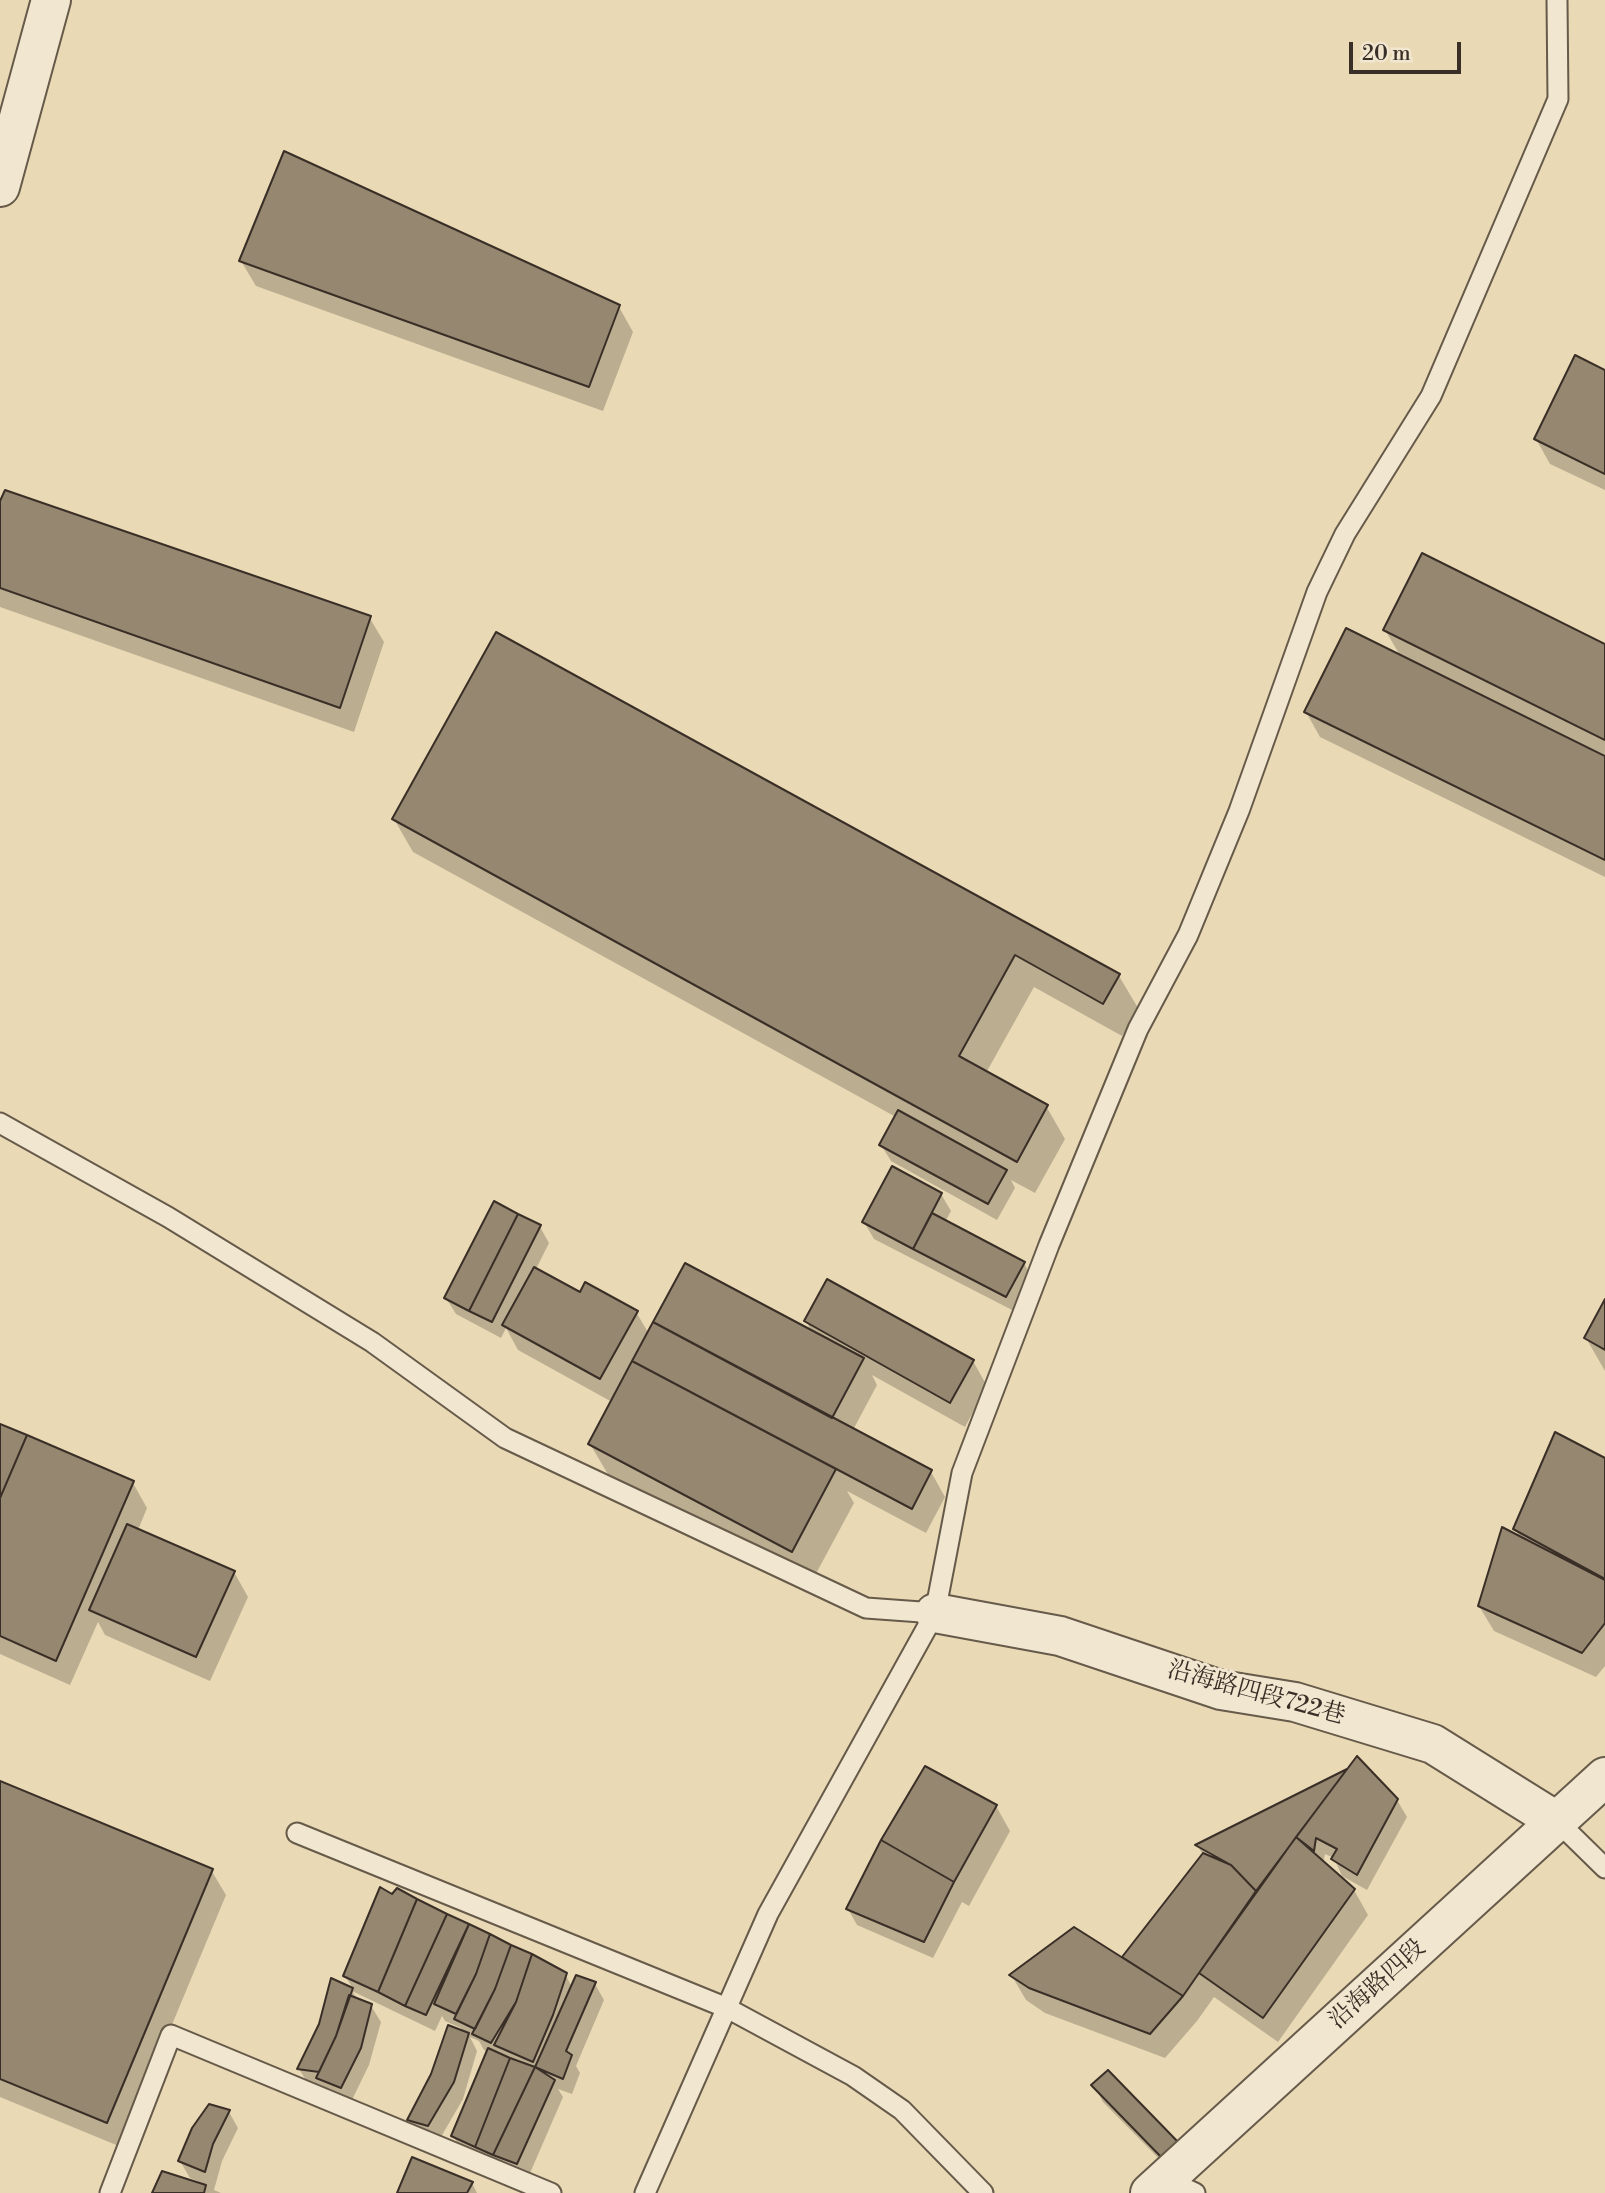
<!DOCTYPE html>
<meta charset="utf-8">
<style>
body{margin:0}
#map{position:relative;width:1605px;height:2193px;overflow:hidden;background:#ead9b5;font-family:"Libre Bodoni",serif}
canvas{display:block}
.scale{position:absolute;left:1349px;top:42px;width:112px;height:32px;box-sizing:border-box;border:4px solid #3a2f27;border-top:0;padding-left:9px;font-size:21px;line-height:24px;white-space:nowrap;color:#3a2f27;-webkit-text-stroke:5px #f1e6cf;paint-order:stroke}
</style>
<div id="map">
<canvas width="1605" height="2193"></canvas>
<div class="scale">20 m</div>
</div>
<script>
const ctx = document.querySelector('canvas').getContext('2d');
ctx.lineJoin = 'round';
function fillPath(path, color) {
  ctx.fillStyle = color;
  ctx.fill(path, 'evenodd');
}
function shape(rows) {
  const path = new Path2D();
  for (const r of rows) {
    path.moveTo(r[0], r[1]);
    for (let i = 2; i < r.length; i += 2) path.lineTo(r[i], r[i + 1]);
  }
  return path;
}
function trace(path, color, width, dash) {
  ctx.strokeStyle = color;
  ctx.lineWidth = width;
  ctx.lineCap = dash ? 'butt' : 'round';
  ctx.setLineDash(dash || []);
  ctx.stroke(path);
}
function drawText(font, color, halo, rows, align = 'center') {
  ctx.font = font + ' "Libre Bodoni","Noto Serif TC",serif';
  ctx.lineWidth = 6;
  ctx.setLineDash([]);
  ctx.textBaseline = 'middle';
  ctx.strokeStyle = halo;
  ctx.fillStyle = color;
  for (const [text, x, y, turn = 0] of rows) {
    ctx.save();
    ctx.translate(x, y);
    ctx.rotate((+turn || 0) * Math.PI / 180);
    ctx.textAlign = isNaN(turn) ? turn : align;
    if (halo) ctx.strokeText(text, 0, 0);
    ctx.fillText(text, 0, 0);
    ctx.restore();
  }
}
const shadow = shape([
 [241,261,619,307,633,332,603,411,256,286],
 [1605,372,1605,490,1550,464,1536,439],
 [0,505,369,617,384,642,354,732,0,607],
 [1385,630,1605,646,1605,877,1320,737,1306,712,1401,657],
 [394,819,1119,976,1138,1008,1122,1036,1034,987,986,1073,1046,1106,1065,1139,1035,1193,1011,1180,1015,1188,997,1220,891,1161,881,1145,896,1117,413,852],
 [941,1194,951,1211,945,1222,1024,1263,1033,1280,1016,1312,874,1239,864,1222],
 [540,1227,549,1243,536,1269,581,1294,636,1312,649,1334,812,1333,806,1321,973,1361,987,1386,965,1427,872,1375,877,1385,853,1430,931,1472,945,1497,926,1533,847,1491,854,1503,811,1583,609,1476,590,1444,612,1402,518,1350,506,1328,501,1338,456,1314,446,1298],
 [1605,1303,1605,1371,1586,1338],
 [0,1426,133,1483,147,1508,138,1530,234,1572,248,1597,210,1681,105,1635,98,1622,70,1685,0,1654],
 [1605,1460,1605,1666,1596,1677,1494,1631,1479,1606,1520,1538,1515,1528],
 [1349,1770,1397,1800,1407,1817,1367,1890,1342,1876,1334,1858,1325,1854,1323,1863,1354,1890,1368,1915,1278,2042,1214,1997,1197,2021,1165,2058,1045,2013,1026,2000,1012,1976,1122,1960,1203,1855,1198,1846],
 [0,1783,211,1870,226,1895,121,2147,0,2097],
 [996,1806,1010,1831,969,1906,962,1902,933,1958,857,1925,848,1909],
 [398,1890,531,1955,565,1974,572,1987,595,1984,604,2000,576,2066,580,2073,572,2094,558,2089,563,2097,527,2180,463,2152,453,2136,488,2052,484,2050,479,2041,470,2037,477,2051,463,2099,438,2142,418,2136,409,2120,463,2033,461,2028,445,2021,442,2016,435,2031,352,1991,358,2000,371,2006,381,2022,369,2065,350,2104,328,2095,323,2087,309,2085,299,2069,321,2025,332,1981,354,1990,345,1976],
 [1108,2072,1174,2174,1103,2102,1094,2085],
 [229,2112,238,2128,222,2161,214,2190,221,2193,154,2193,202,2185,202,2183,190,2178,180,2161],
 [472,2183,477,2193,399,2193]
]);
const building = shape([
 [284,151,620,305,589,387,239,261,284,151],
 [1575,355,1605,370,1605,474,1534,439,1575,355],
 [5,490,371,616,340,708,0,588,0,501,5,490],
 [1422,553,1605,644,1605,740,1383,630,1422,553],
 [1346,628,1605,756,1605,860,1304,712,1346,628],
 [496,632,1120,974,1103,1004,1015,955,959,1056,1048,1105,1017,1162,392,819,496,632],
 [898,1110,1007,1170,988,1204,879,1145,898,1110],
 [892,1166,942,1193,913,1249,862,1222,892,1166],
 [494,1201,518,1214,469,1311,444,1298,494,1201],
 [932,1213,1025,1262,1006,1297,913,1249,932,1213],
 [518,1214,541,1225,492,1322,469,1311,518,1214],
 [685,1263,864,1358,832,1418,653,1322,685,1263],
 [534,1267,580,1292,585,1282,638,1311,600,1379,502,1325,534,1267],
 [827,1279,974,1360,950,1403,804,1321,827,1279],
 [1605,1299,1605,1350,1584,1338,1605,1299],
 [653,1322,932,1470,912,1509,632,1361,653,1322],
 [632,1361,836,1469,792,1552,588,1444,632,1361],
 [0,1424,27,1435,0,1498,0,1424],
 [1555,1432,1605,1458,1605,1579,1513,1529,1555,1432],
 [27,1435,134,1481,56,1661,0,1636,0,1498,27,1435],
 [127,1524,235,1571,196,1657,89,1610,127,1524],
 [1502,1527,1605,1580,1605,1623,1582,1653,1478,1606,1502,1527],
 [1357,1756,1398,1799,1357,1875,1331,1859,1337,1849,1316,1838,1314,1851,1296,1837,1357,1756],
 [925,1766,997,1805,954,1882,881,1840,925,1766],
 [1347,1769,1256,1891,1231,1865,1195,1845,1347,1769],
 [0,1781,213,1869,107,2123,0,2079,0,1781],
 [1296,1837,1355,1889,1263,2018,1199,1973,1296,1837],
 [881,1840,954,1882,924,1942,846,1909,881,1840],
 [1203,1853,1231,1865,1256,1891,1183,1996,1122,1957,1203,1853],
 [380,1887,392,1894,397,1888,417,1899,378,1992,343,1976,380,1887],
 [417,1899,447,1914,405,2006,378,1992,417,1899],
 [447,1914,469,1924,426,2015,405,2006,447,1914],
 [469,1924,490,1934,476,1974,456,2014,434,2004,469,1924],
 [1074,1927,1183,1996,1150,2034,1029,1988,1009,1975,1074,1927],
 [490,1934,511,1945,495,1989,475,2029,454,2019,476,1974,490,1934],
 [511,1945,532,1954,516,2002,491,2043,472,2034,495,1989,511,1945],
 [532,1954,567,1973,553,2015,533,2062,494,2045,516,2002,532,1954],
 [576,1975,596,1982,566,2051,572,2055,563,2079,535,2067,576,1975],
 [331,1978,353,1988,336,2036,319,2072,297,2069,319,2024,331,1978],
 [349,1995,372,2004,361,2048,341,2088,316,2078,336,2036,349,1995],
 [448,2025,469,2033,454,2082,428,2126,407,2120,431,2074,448,2025],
 [488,2048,510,2058,475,2147,451,2136,488,2048],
 [510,2058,535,2067,493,2155,475,2147,510,2058],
 [535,2067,555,2080,517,2164,493,2155,535,2067],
 [1108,2070,1180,2144,1163,2159,1091,2085,1108,2070],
 [209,2104,230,2110,213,2144,205,2172,178,2161,192,2128,209,2104],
 [412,2157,473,2182,467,2193,397,2193,412,2157],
 [162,2171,206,2185,204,2193,152,2193,162,2171]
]);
const service = shape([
 [0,1123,168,1217,372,1342,505,1438,866,1608,935,1613],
 [1558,1822,1605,1868],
 [297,1833,727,2008,853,2076,902,2110,983,2193],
 [1165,2179,1195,2193],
 [110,2193,171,2035,551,2193],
 [645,2193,768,1914,935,1613,962,1473,1049,1245,1138,1029,1188,935,1239,811,1317,592,1345,534,1431,396,1558,99,1557,0]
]);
const minor = shape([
 [935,1613,1060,1636,1221,1690,1295,1702,1433,1744,1558,1822]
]);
const tertiary = shape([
 [0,187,51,0],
 [1150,2193,1605,1777]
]);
const streetNames = [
 ["沿海路四段722巷",1256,1694,15],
 ["沿海路四段",1378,1985,-42]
];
fillPath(shadow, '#0003');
fillPath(building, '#968771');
trace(building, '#3a2f27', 2);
trace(service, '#665a4a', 23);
trace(minor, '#665a4a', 42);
trace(tertiary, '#665a4a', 42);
trace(service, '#f1e6cf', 19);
trace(minor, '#f1e6cf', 38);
trace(tertiary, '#f1e6cf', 38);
drawText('24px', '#3a2f27', '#f1e6cf', streetNames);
</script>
